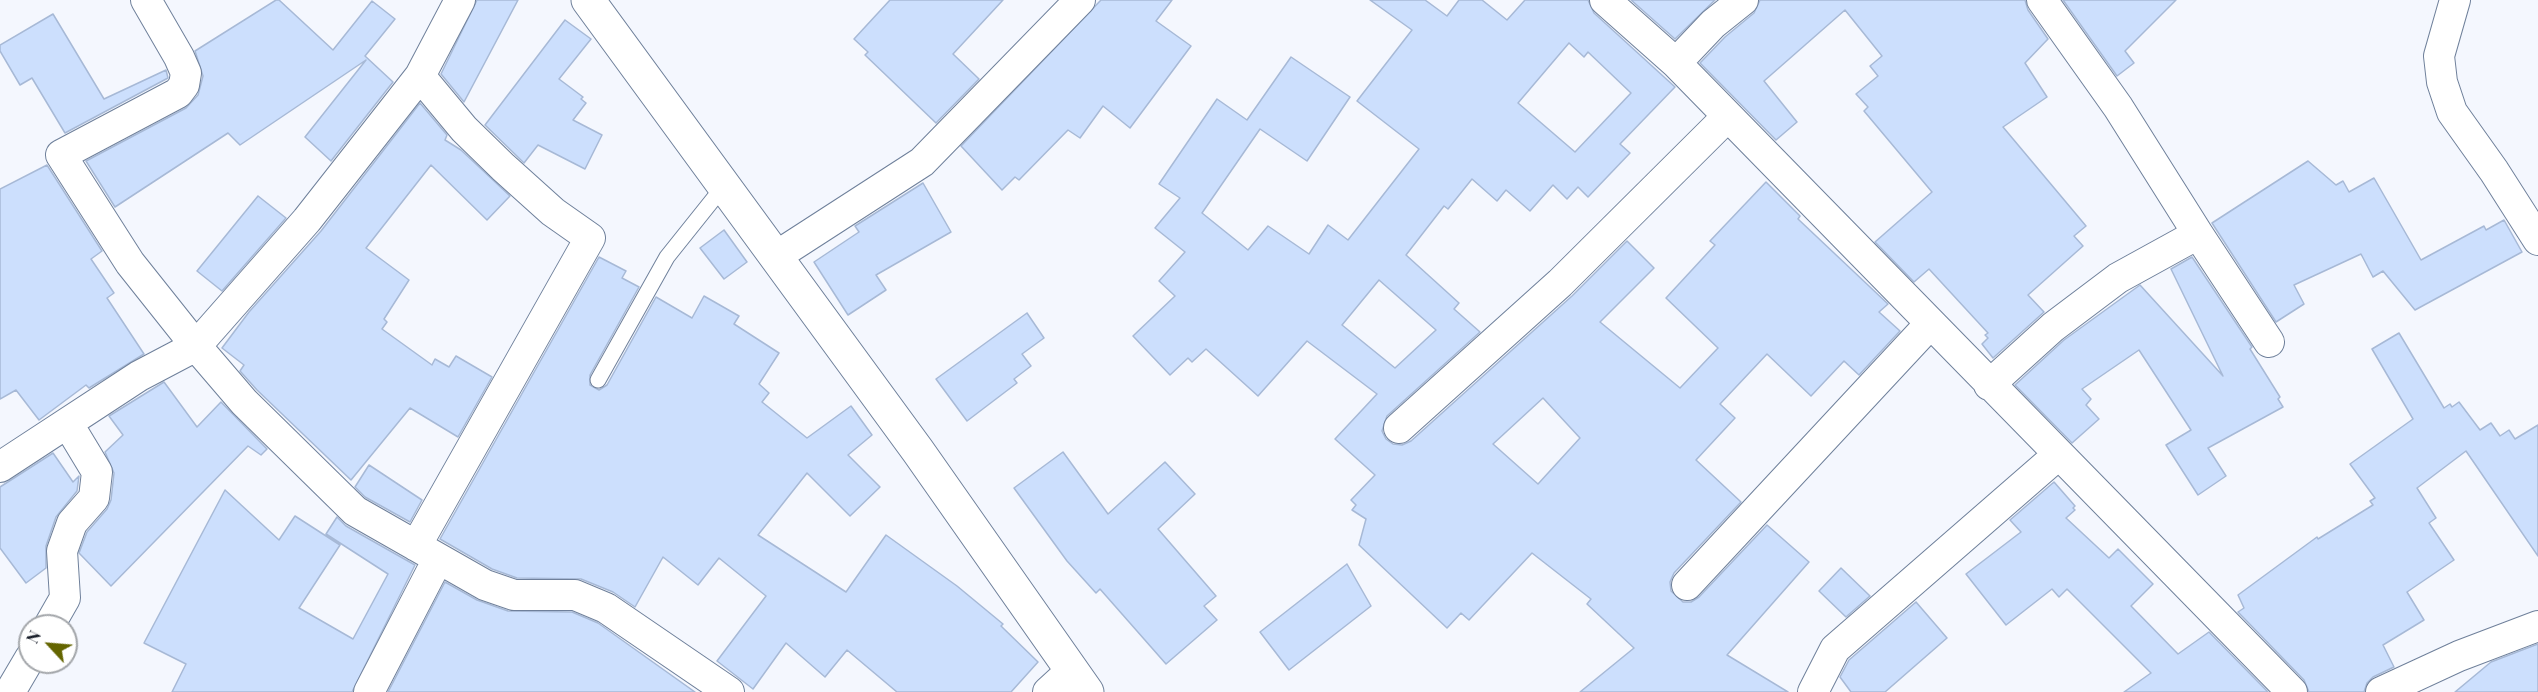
<!DOCTYPE html>
<style>
body{margin:0}
#map{position:relative;width:2538px;height:692px;overflow:hidden;background:#f4f7fe;font-family:"Playfair Display",serif}
canvas{display:block}
.north{position:absolute;left:18px;top:614px;width:60px;height:60px;box-sizing:border-box;background:#fff;border:2px solid #a3a6aa;border-radius:50%;rotate:296deg;font-size:16px;font-weight:700;line-height:24px;text-align:center;color:#1a202b}
.north::after{content:'';display:block;margin:auto;width:21px;height:27px;background:#646500;clip-path:polygon(50% 0,100% 100%,50% 72%,0 100%)}
</style>
<div id="map">
<canvas width="2538" height="692"></canvas>
<div class="north">N</div>
</div>
<script>
const ctx = document.querySelector('canvas').getContext('2d');
ctx.lineJoin = 'round';
function fillPath(path, color) {
  ctx.fillStyle = color;
  ctx.fill(path, 'evenodd');
}
function shape(rows) {
  const path = new Path2D();
  for (const r of rows) {
    path.moveTo(r[0], r[1]);
    for (let i = 2; i < r.length; i += 2) path.lineTo(r[i], r[i + 1]);
  }
  return path;
}
function trace(path, color, width, dash) {
  ctx.strokeStyle = color;
  ctx.lineWidth = width;
  ctx.lineCap = dash ? 'butt' : 'round';
  ctx.setLineDash(dash || []);
  ctx.stroke(path);
}
const building = shape([
 [276,0,279,0,333,50,372,1,395,19,365,56,393,82,331,161,305,137,366,60,240,145,228,133,115,207,86,161,186,108,198,95,203,76,195,51,276,0],
 [477,0,518,0,464,102,441,74,477,0],
 [890,0,1003,0,953,54,979,79,936,123,865,55,868,52,854,39,890,0],
 [1101,0,1172,0,1156,21,1191,46,1130,128,1103,106,1080,138,1068,130,1019,180,1015,177,1002,190,961,146,1101,0],
 [1370,0,1425,0,1447,16,1459,0,1482,0,1507,20,1525,0,1588,0,1594,13,1675,87,1620,144,1630,153,1588,197,1578,187,1567,199,1553,185,1530,211,1506,190,1497,201,1472,179,1448,209,1444,206,1406,255,1459,303,1454,309,1480,332,1387,416,1382,431,1386,439,1393,444,1402,445,1411,441,1572,296,1627,241,1654,268,1600,322,1680,388,1718,348,1666,298,1715,245,1710,241,1766,182,1800,216,1798,219,1888,304,1879,312,1900,331,1859,375,1844,361,1811,396,1767,354,1720,404,1735,418,1696,460,1741,502,1674,573,1670,582,1671,591,1683,602,1691,602,1699,597,1767,525,1809,562,1727,655,1788,692,1580,692,1634,648,1587,604,1591,599,1532,553,1469,620,1461,613,1447,628,1359,545,1366,519,1352,510,1356,505,1351,500,1375,475,1335,439,1377,394,1307,341,1258,396,1206,349,1192,362,1188,358,1170,375,1133,336,1175,296,1159,281,1185,252,1155,228,1180,198,1159,184,1217,99,1247,120,1291,57,1350,97,1307,161,1260,129,1202,213,1248,250,1268,226,1309,254,1328,225,1348,240,1419,149,1357,101,1412,30,1370,0],
 [1569,43,1584,57,1588,52,1631,93,1575,152,1518,103,1569,43],
 [1379,280,1436,330,1395,368,1342,325,1379,280],
 [1543,398,1580,438,1538,484,1493,444,1543,398],
 [1631,0,1715,0,1675,39,1631,0],
 [1760,0,2025,0,2028,10,2048,39,2025,63,2047,97,2003,127,2086,226,2074,236,2083,246,2028,295,2044,312,1993,358,1982,344,1988,338,1985,335,1988,333,1929,269,1914,282,1875,242,1932,192,1864,111,1868,107,1856,94,1878,76,1870,66,1882,56,1845,10,1764,81,1797,122,1776,140,1700,63,1725,37,1754,13,1760,0],
 [2063,0,2176,0,2125,51,2134,63,2117,76,2063,0],
 [53,14,104,99,166,70,168,78,65,133,32,78,20,85,0,51,0,45,53,14],
 [565,20,591,39,559,79,583,97,581,99,586,103,573,120,602,135,585,169,538,145,524,163,485,125,565,20],
 [420,103,447,135,445,140,461,150,510,196,487,220,431,165,366,248,409,280,384,319,387,322,382,329,432,365,435,359,449,367,456,356,492,377,458,437,410,408,351,480,257,390,240,371,244,365,222,348,249,312,321,231,420,103],
 [2308,161,2336,185,2343,181,2349,192,2374,178,2421,260,2484,226,2486,230,2504,220,2522,252,2415,310,2383,271,2373,277,2361,254,2294,285,2304,304,2276,322,2212,223,2308,161],
 [47,165,102,251,91,259,114,293,107,298,144,354,89,388,86,385,39,420,16,390,0,399,0,189,47,165],
 [923,183,951,232,876,275,886,290,848,315,814,262,859,232,855,226,923,183],
 [258,196,286,218,222,291,197,271,258,196],
 [724,230,747,262,724,279,700,248,724,230],
 [599,257,626,271,622,278,639,287,590,375,590,385,599,390,607,385,656,297,692,318,704,296,739,316,734,324,779,353,759,384,769,393,762,402,807,438,851,406,872,435,848,455,880,487,850,516,807,473,758,535,846,592,886,535,957,586,1003,624,1001,626,1038,662,1011,692,897,692,847,650,825,677,786,643,753,689,717,661,766,596,719,558,698,585,663,557,635,607,613,592,581,579,517,578,492,569,440,539,599,257],
 [2192,257,2252,347,2250,349,2280,397,2278,399,2283,407,2208,448,2226,476,2198,495,2166,445,2191,430,2139,350,2082,389,2091,399,2086,405,2099,419,2072,443,2015,385,2064,340,2140,285,2223,376,2171,269,2192,257],
 [1027,313,1044,338,1022,354,1031,366,1014,379,1017,383,967,421,936,379,1027,313],
 [2399,333,2444,408,2450,404,2452,407,2459,402,2480,430,2491,423,2500,436,2509,430,2515,439,2538,425,2538,556,2466,451,2417,488,2436,518,2429,523,2454,560,2407,592,2424,620,2383,645,2394,667,2373,677,2367,683,2364,692,2309,692,2304,680,2238,612,2244,608,2238,595,2317,537,2318,539,2373,505,2370,501,2375,498,2350,464,2413,419,2372,349,2399,333],
 [164,382,197,427,221,402,267,449,261,455,248,446,111,586,79,553,87,532,107,509,111,500,114,473,105,452,123,435,109,416,164,382],
 [1063,452,1108,514,1165,462,1195,494,1158,529,1216,596,1204,606,1217,620,1166,664,1100,589,1096,593,1067,561,1014,488,1063,452],
 [53,453,73,482,79,476,77,491,56,517,46,546,46,568,26,583,0,548,0,487,53,453],
 [369,465,422,500,410,522,365,497,355,487,369,465],
 [2054,482,2075,506,2073,508,2075,510,2066,518,2109,558,2118,549,2153,584,2131,606,2178,654,2209,632,2268,692,2124,692,2151,673,2067,589,2059,597,2052,589,2006,625,1966,574,2021,532,2010,520,2054,482],
 [225,490,279,540,295,516,340,545,299,608,353,639,388,574,326,534,337,517,346,526,415,565,352,692,172,692,186,664,144,643,225,490],
 [1347,564,1371,606,1289,670,1260,632,1347,564],
 [1841,568,1870,596,1846,617,1819,591,1841,568],
 [445,582,477,600,508,611,572,612,598,623,695,692,388,692,445,582],
 [1916,602,1947,638,1885,692,1851,692,1840,677,1849,660,1916,602],
 [2538,644,2538,692,2455,692,2491,662,2538,644]
]);
const service = shape([
 [598,380,667,257,723,187]
]);
const minor = shape([
 [146,0,179,57,186,73,184,85,178,93,61,155,130,263,196,346,244,402,355,511,485,585,514,595,575,595,606,608,729,692],
 [1605,0,1676,63,2292,692],
 [2455,0,2439,56,2442,82,2452,112,2494,171,2538,240],
 [1676,63,1713,24,1743,0],
 [2198,234,2269,342],
 [775,257,922,162,1080,0],
 [1989,385,2053,327,2118,278,2198,234,2118,107,2042,0],
 [1399,428,1560,283,1727,117],
 [0,467,139,376,196,346,307,220,420,76,460,0],
 [416,546,590,238,553,212,503,167,464,129,420,76],
 [1687,585,1930,324],
 [49,626,65,598,62,551,72,523,94,498,97,472,68,424],
 [10,692,30,658],
 [369,692,438,559],
 [1048,692,1072,670],
 [1813,692,1835,649,2058,455],
 [2381,692,2459,656,2538,626]
]);
const tertiary = shape([
 [588,0,918,451,1087,692]
]);
fillPath(building, '#ccdffd');
trace(building, '#a7b9d6', 1.5);
trace(service, '#6f809b', 17);
trace(minor, '#6f809b', 32);
trace(tertiary, '#6f809b', 35);
trace(service, '#fff', 15);
trace(minor, '#fff', 30);
trace(tertiary, '#fff', 33);
</script>
